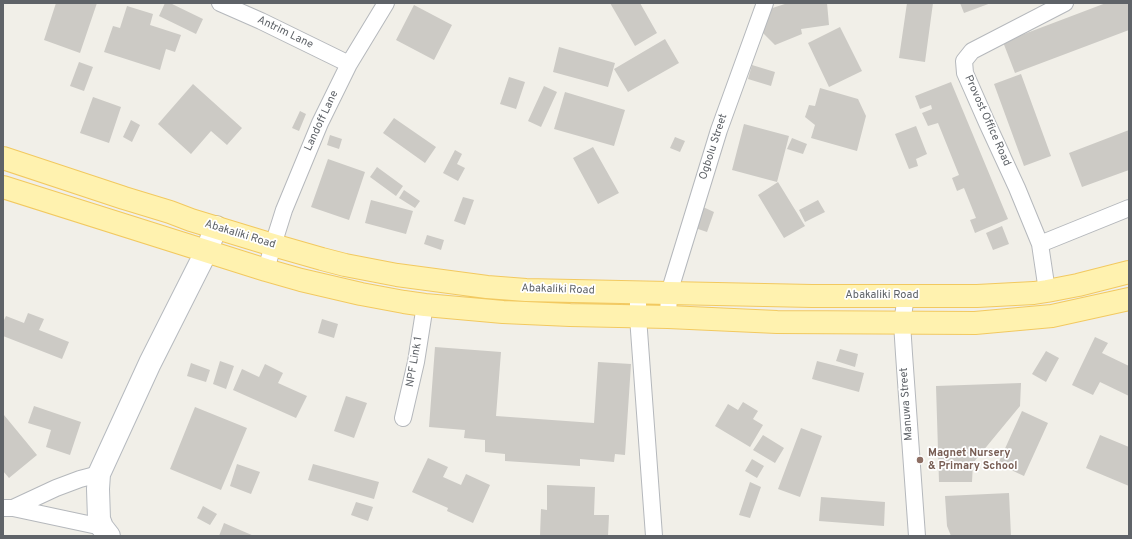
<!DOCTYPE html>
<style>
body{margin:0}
#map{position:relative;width:1132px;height:539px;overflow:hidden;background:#f1efe8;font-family:Overpass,sans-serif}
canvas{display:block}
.frame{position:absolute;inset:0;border:4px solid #5f6368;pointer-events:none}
</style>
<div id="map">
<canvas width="1132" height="539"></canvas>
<div class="frame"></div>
</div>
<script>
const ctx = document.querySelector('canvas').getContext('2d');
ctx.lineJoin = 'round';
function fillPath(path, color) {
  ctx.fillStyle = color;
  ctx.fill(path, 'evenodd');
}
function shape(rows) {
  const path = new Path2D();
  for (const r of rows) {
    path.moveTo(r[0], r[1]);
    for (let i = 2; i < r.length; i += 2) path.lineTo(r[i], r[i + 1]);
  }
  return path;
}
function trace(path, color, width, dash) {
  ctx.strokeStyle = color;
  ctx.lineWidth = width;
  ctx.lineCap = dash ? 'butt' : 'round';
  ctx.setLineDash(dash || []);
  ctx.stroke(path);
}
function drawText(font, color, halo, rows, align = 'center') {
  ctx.font = font + ' Overpass,sans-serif';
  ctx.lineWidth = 3.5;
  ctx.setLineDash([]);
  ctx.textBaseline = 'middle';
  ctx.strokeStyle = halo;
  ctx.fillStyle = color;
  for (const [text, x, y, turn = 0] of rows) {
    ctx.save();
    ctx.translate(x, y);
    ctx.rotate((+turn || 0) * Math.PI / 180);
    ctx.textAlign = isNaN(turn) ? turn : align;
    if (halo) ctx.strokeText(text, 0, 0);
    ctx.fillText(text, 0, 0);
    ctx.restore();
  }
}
const building = shape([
 [56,3,97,3,80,53,44,40],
 [165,3,170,3,203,19,196,34,159,16],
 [610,3,640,3,657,33,635,46],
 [788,3,827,3,829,25,801,29,802,34,775,45,760,30,766,10],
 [907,3,933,3,925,62,899,58],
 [960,3,991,3,964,13],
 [1106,3,1129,3,1129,30,1015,73,1003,42],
 [414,5,452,25,434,60,396,40],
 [127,6,153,14,150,25,181,35,175,52,166,49,160,70,104,52,113,26,120,28],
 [840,27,862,71,829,87,808,43],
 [665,39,679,63,628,92,614,69],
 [559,47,615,63,608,87,553,72],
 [79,62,93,67,84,91,70,86],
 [752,65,775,72,771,86,748,79],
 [1021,74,1051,156,1024,166,994,84],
 [509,77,525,82,516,109,500,104],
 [951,82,1008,219,975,233,970,220,976,218,964,188,957,191,952,178,959,175,938,123,928,126,922,113,932,109,931,105,920,109,915,96],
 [193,84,242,128,227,145,211,131,191,154,158,124],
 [544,86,557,92,541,127,528,121],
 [820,88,858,99,866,116,857,151,811,138,815,125,805,117,809,105,815,106],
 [565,92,625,110,614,146,554,129],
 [93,97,121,107,109,143,80,133],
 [300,111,306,114,299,131,292,128],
 [394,118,436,147,425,163,383,133],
 [131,120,140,125,132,142,123,137],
 [744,124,789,136,777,182,732,170],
 [916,126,927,154,916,159,918,166,909,169,895,134],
 [1129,130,1129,170,1082,187,1069,153],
 [330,135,342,139,339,149,327,145],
 [675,137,685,141,680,152,670,148],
 [792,138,807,144,803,154,787,149],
 [593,147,619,193,598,204,573,158],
 [455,150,462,154,457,164,465,168,458,181,443,173],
 [328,159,365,172,349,220,311,207],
 [377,167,403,186,396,196,370,177],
 [778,182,805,226,784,238,758,195],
 [404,190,420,201,415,208,399,198],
 [463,197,474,200,465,225,454,221],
 [371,200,413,211,406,234,365,223],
 [818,200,825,212,805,222,799,210],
 [703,207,714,212,707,232,695,228],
 [1002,226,1009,244,993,250,986,233],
 [427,235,444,240,441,250,424,244],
 [28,313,44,319,39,330,69,342,62,359,3,336,3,322,6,316,24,323],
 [322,319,338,324,334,338,318,333],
 [1095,337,1108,343,1102,353,1129,366,1129,396,1100,382,1093,395,1072,385],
 [435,347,501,352,496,416,594,423,598,362,631,364,625,455,615,454,614,462,580,459,580,466,505,461,505,454,485,452,485,440,464,438,465,430,429,427],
 [840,349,858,354,855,367,836,361],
 [1046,351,1059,358,1046,382,1032,374],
 [220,361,234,366,226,389,213,384],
 [817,361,864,373,859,392,812,379],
 [191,363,210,370,206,382,187,376],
 [265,364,283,373,278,383,307,396,296,418,233,390,242,369,259,377],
 [1021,383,1020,406,973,463,972,482,939,482,936,386],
 [346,396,367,403,354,438,334,431],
 [743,402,758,411,753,419,763,425,750,447,715,426,728,404,738,410],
 [34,406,81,422,70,455,46,447,51,430,28,423],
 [195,407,247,428,221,490,170,469],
 [1022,411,1048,423,1024,476,998,464],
 [4,415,37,455,9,478,3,471,3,416],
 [801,428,822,436,800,497,778,489],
 [763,435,784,448,775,463,753,450],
 [1100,435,1129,447,1129,486,1086,468],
 [428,458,448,467,443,477,461,485,466,474,490,485,473,523,447,511,448,508,412,492],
 [752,459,764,466,757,478,745,471],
 [237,464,260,472,251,494,230,486],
 [313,464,379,482,374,499,308,480],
 [750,482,761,487,750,518,739,515],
 [547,485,595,487,594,515,609,515,608,536,540,536,541,509,547,510],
 [1009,493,1011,536,951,536,947,526,945,496],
 [821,497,885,502,884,526,819,521],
 [356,502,373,507,368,521,351,515],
 [203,506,217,514,210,525,197,518],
 [224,523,254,536,219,536]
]);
const minor = shape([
 [220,3,261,21,349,64],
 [1040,244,1129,208],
 [266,270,273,245,284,210,320,123,349,64,386,3],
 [1047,291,1040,244,1017,188,987,123,965,73,964,61,972,51,1065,3],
 [638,292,638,317,654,536],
 [906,296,902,323,904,354,917,536],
 [668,317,669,293,719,130,765,3],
 [403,418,416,362,425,305],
 [3,508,13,508,102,527],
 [13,508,56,488,80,479,99,474]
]);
const secondary = shape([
 [109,536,102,527,99,519,98,489,99,474,150,363,206,252,216,227]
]);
const primary = shape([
 [3,158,124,198,170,212,191,220,273,245,322,259,345,265,397,275,487,287,526,290,812,296,977,296,1034,293,1047,291,1078,285,1129,272],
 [3,187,266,270,301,280,361,294,404,302,425,305,503,312,570,315,668,317,777,322,975,323,1052,316,1129,299]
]);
const markers = [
 [920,460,4,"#8d6e63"]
];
const streetNames = [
 ["Antrim Lane",285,33,26],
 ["Landoff Lane",322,121,-65],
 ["Provost Office Road",987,121,66],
 ["Ogbolu Street",714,147,-72],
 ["Abakaliki Road",240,235,17],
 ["Abakaliki Road",558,290,2],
 ["Abakaliki Road",882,296],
 ["NPF Link 1",415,362,-80],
 ["Manuwa Street",907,404,-94]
];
const educationNames = [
 ["Magnet Nursery",928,454],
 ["& Primary School",928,467]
];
fillPath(building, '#cccac5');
trace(minor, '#b5b8bc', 18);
trace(secondary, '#b6babf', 24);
trace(primary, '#f2c960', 24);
trace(minor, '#fff', 16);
trace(secondary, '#fff', 22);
trace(primary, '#fff2af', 22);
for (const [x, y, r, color] of markers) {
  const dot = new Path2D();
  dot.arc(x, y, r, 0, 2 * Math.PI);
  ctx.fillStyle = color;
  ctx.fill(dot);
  trace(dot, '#fff', 1.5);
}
drawText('11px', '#5f6368', '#fff', streetNames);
drawText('bold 11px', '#785e54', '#fff', educationNames, 'left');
</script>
